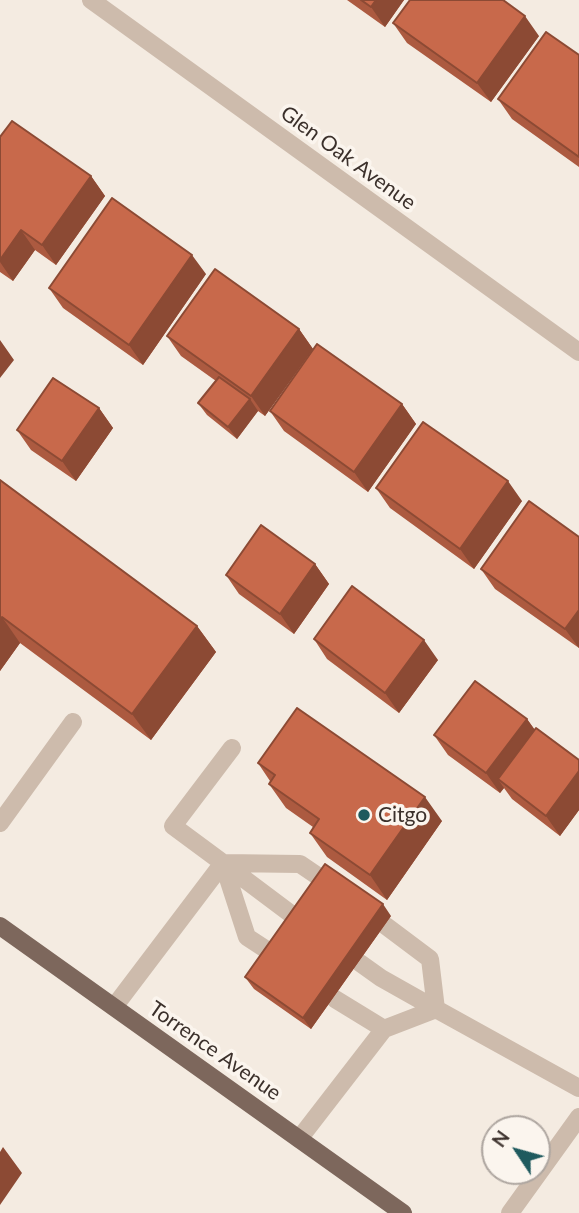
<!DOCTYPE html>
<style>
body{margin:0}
#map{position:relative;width:579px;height:1213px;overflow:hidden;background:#f4ebe1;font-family:Lato,sans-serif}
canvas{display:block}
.north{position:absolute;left:481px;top:1115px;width:70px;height:70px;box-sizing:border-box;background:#fbf5ee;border:2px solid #aea6a0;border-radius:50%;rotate:306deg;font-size:19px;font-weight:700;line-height:28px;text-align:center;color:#3b302b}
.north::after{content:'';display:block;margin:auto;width:24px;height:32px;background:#1f5a5e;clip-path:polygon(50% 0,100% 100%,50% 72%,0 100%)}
</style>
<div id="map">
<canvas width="579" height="1213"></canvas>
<div class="north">N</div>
</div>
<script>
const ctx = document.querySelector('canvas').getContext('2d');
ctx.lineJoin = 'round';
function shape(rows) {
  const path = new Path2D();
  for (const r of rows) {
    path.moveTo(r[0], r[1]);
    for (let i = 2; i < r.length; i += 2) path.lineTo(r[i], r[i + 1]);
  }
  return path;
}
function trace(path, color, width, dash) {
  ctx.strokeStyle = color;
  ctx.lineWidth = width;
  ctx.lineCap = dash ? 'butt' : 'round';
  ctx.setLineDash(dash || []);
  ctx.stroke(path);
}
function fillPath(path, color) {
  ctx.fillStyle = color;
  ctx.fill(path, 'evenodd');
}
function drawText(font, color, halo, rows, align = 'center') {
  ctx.font = font + ' Lato,sans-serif';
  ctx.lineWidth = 7;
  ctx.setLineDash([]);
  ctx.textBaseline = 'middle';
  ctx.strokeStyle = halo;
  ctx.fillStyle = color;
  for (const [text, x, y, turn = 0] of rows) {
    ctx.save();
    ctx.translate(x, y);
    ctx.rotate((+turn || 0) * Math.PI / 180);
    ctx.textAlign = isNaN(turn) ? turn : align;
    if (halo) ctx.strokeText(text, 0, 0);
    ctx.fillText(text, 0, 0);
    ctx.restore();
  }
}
const minor = shape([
 [91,0,579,352],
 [0,823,73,722],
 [223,863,173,826,232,748],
 [386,926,430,959,436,1009,579,1088],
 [273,954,247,937,223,863,300,864,325,881],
 [360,963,381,978,436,1009],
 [335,999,384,1029,436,1009],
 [114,1007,223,863,299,920],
 [299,1139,384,1029],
 [510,1213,579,1117]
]);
const major = shape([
 [0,926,403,1213]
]);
const wall = shape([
 [347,0,404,0,385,27],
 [393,23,539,36,491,102,407,43],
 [579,55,579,167,512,119,498,99],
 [0,137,91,176,105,196,56,265,35,250,13,281,0,272],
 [206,274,143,365,63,308,49,288],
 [299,329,313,349,265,416,258,411,237,439,207,415,198,403,216,381,181,356,167,336],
 [402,404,416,424,368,492,284,431,270,411],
 [99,408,113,428,76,481,31,450,17,430],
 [0,480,197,626,216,652,151,740,20,643,0,671],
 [376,488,522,501,474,569,390,508],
 [579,537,579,648,495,589,481,569],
 [315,564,329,584,294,634,239,594,226,575],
 [314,639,438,660,399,713,327,659],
 [527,719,535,730,579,760,579,810,560,836,512,799,504,788,500,793,448,755,434,735],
 [258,763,442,821,387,900,327,857,310,833,313,827,286,808,269,784,270,781],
 [391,916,311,1029,254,989,245,977]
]);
const shadedWall = shape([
 [376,0,404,0,385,27,371,7],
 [525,16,539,36,491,102,477,83],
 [91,176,105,196,56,265,42,245],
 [21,230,35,250,13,281,0,262,0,260],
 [192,255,206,274,143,365,129,345],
 [299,329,313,349,265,416,251,396],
 [0,340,14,360,0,378],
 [250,399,258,411,237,439,228,427],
 [402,404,416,424,368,492,354,472],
 [99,408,113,428,76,481,62,461],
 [508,481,522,501,474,569,460,549],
 [315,564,329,584,294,634,280,614],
 [579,610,579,648,565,629],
 [2,617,20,643,0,671,0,620],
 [197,626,216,652,151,740,132,714],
 [424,640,438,660,399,713,385,693],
 [527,719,541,739,498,779,504,788,500,793,486,773],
 [579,771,579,810,560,836,546,816],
 [425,797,442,821,387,900,370,875],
 [383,904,391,916,311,1029,303,1018],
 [3,1147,22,1173,0,1205,0,1152]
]);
const building = shape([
 [361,0,376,0,371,7,361,0],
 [410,0,503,0,525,16,477,83,393,23,410,0],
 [546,32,579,55,579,157,498,99,546,32],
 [12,121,91,176,42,245,21,230,0,260,0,137,12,121],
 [112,198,192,255,129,345,49,288,112,198],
 [215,269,299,329,251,396,167,336,215,269],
 [317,344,402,404,354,472,270,411,317,344],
 [219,377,250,399,228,427,198,403,219,377],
 [53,378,99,408,62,461,17,430,53,378],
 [423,422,508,481,460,549,376,488,423,422],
 [0,480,197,626,132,714,2,617,0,620,0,480],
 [529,501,579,537,579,610,565,629,481,569,529,501],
 [261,525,315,564,280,614,226,575,261,525],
 [352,586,424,640,385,693,314,639,352,586],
 [475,681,527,719,486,773,434,735,475,681],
 [297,708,425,797,370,875,310,833,319,819,269,784,275,775,258,763,297,708],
 [536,728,579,760,579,771,546,816,498,779,536,728],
 [325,864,383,904,303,1018,245,977,325,864]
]);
const markers = [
 [364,815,7,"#1f5a5e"]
];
const streetNames = [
 ["Glen Oak Avenue",348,158,36],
 ["Torrence Avenue",215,1051,35]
];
const poiNames = [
 ["Citgo",378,815]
];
trace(minor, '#cdbbac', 18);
trace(major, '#7d675c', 18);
fillPath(wall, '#ac5a40');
fillPath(shadedWall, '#8c4a34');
fillPath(building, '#c8694b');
trace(building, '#8c4a34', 2);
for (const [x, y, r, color] of markers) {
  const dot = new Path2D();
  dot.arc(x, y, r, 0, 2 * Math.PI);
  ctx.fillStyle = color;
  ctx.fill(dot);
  trace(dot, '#fbf5ee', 2.5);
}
drawText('21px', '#3b302b', '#fbf5ee', streetNames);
drawText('21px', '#3b302b', '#fbf5ee', poiNames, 'left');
</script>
